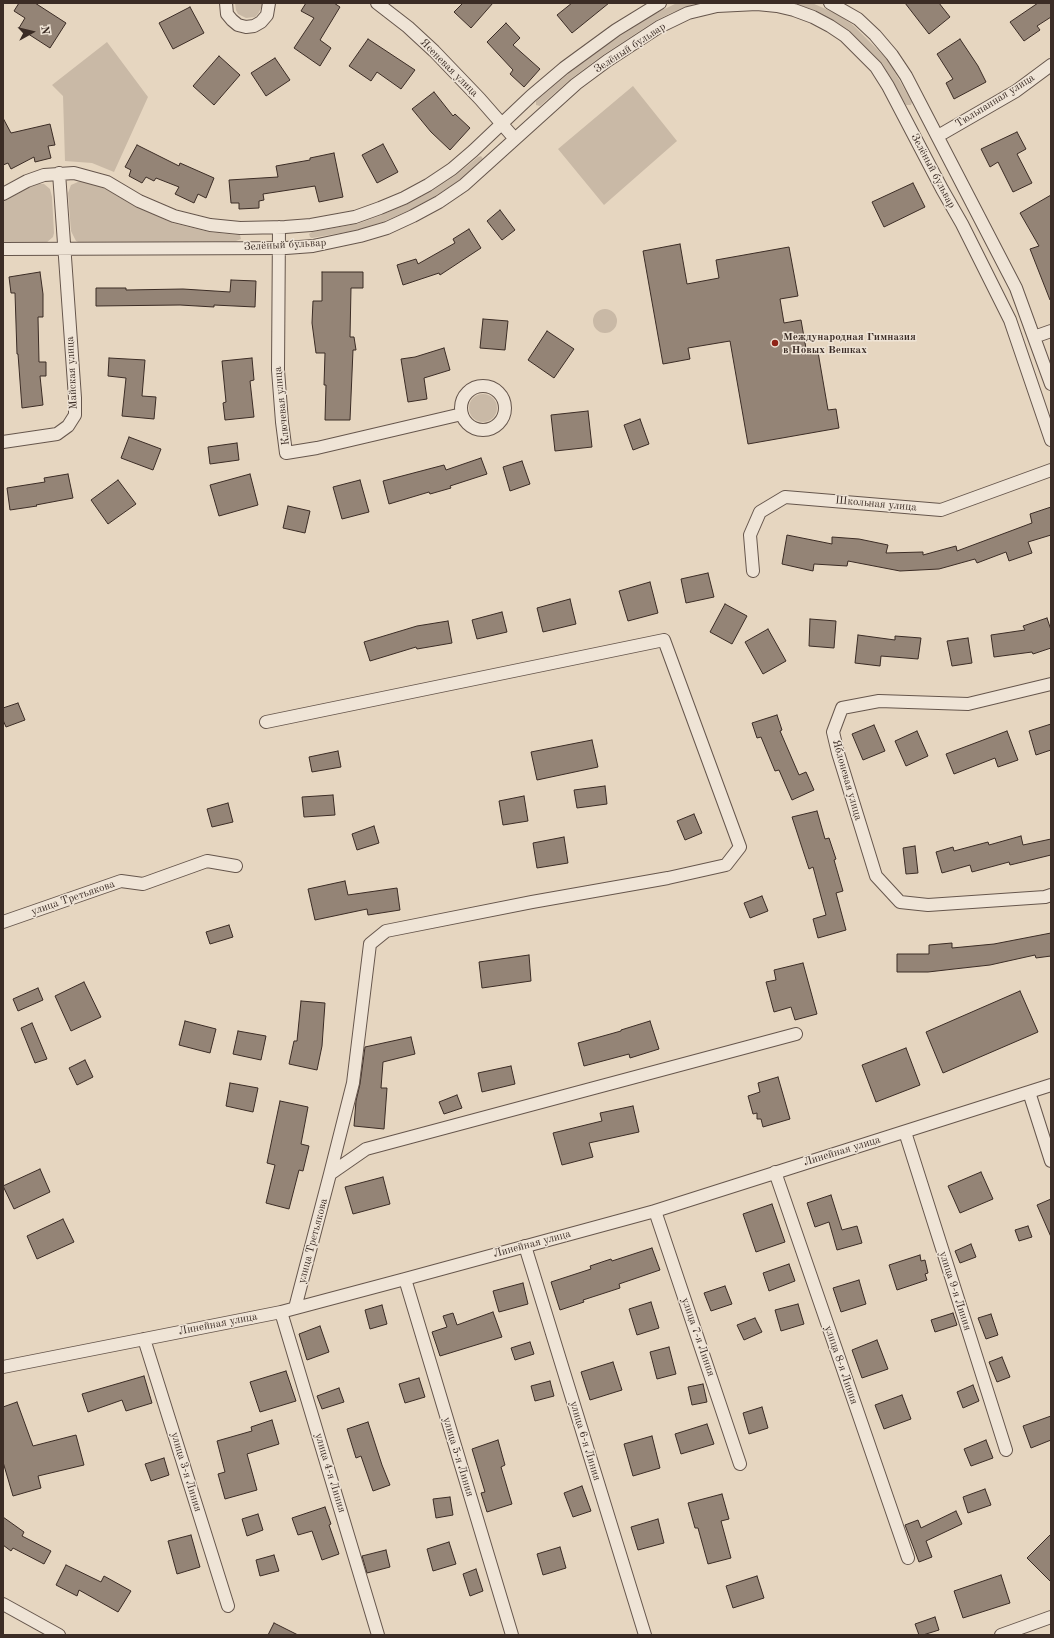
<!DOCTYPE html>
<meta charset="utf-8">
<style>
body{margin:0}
#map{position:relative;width:1054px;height:1638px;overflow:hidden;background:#e6d6c0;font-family:"Old Standard TT",serif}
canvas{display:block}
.frame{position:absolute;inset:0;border:4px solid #3b2c25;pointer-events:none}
.north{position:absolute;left:12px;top:12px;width:40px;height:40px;-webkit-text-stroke:3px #efe4d6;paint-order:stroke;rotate:82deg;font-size:11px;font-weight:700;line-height:16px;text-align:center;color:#3b2c25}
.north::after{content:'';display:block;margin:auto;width:14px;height:18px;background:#3b2c25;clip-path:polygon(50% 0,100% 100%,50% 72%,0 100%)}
</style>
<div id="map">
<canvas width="1054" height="1638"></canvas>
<div class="frame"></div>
<div class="north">N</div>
</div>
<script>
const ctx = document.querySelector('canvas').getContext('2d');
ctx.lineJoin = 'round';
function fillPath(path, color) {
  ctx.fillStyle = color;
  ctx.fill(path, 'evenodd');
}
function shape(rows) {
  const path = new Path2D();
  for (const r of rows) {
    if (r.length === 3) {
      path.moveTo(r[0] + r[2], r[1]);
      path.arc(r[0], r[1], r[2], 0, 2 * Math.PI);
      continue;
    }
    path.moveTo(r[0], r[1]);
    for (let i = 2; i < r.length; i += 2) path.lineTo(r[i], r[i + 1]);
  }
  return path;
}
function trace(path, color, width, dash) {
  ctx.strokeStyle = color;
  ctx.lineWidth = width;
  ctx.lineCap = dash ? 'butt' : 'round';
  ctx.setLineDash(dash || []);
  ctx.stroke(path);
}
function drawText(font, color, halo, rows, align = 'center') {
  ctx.font = font + ' "Old Standard TT",serif';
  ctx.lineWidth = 3;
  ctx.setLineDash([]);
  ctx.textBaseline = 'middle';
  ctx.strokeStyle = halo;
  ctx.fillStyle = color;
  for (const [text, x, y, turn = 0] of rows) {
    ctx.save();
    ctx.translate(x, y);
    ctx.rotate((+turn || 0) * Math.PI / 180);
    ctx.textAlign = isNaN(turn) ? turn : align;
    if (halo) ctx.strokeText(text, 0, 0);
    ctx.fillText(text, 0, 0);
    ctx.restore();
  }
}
const green = shape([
 [235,3,262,3,262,6,258,14,255,17,246,18,238,14,236,10],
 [677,3,697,3,671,13,655,21,603,55,572,78,540,106,536,105,536,101,568,74,599,50,652,15],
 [794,3,812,3,837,14,853,25,887,59,912,102,911,105,906,105,882,63,849,30,833,20,816,11],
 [107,42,148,97,114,172,92,163,65,161,63,96,52,85],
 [633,86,677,141,604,205,558,149],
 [481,156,483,159,482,161,460,180,435,196,410,210,385,221,358,230,312,238,310,237,309,234,312,232,357,224,382,215,407,204,432,191,456,175,478,157],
 [80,181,88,182,104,188,136,206,172,223,209,232,237,235,240,235,241,239,236,241,80,243,76,241,71,231,68,193,71,185],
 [37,184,44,184,50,189,52,197,54,233,53,237,46,243,3,242,3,202,30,187],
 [605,321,12],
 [483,408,14]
]);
const building = shape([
 [19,3,35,3,66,23,50,48,19,28,25,18,14,11,19,3],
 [306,3,334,3,340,7,320,40,331,48,320,66,294,48,314,18,301,11,306,3],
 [463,3,493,3,471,28,454,12,463,3],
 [572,3,609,3,572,33,557,15,572,3],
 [905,3,939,3,950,17,929,34,905,3],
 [1038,3,1051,3,1051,17,1037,26,1040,30,1024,41,1010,22,1038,3],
 [190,7,204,33,173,49,159,23,190,7],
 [506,23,520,38,513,45,540,69,524,87,510,74,513,70,487,42,506,23],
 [368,39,415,70,401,89,377,72,371,81,349,66,368,39],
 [960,39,978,66,986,82,954,99,946,83,953,79,937,54,960,39],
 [219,56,240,75,214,105,193,86,219,56],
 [275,58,290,80,266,96,251,73,275,58],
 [434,92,453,116,455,114,470,128,450,150,431,132,412,109,434,92],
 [3,118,11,133,50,124,55,145,48,146,51,158,35,162,34,157,11,169,8,163,3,165,3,118],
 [1017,132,1026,149,1017,154,1032,183,1013,192,998,162,990,167,981,149,1017,132],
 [383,144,398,172,377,183,362,155,383,144],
 [137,145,179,166,180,163,214,178,206,198,198,194,194,203,175,194,179,187,156,178,154,181,146,177,142,183,129,176,131,170,125,167,137,145],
 [334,153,343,197,319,202,315,186,263,194,264,200,259,201,259,208,239,209,239,203,231,203,229,180,278,177,276,166,310,160,310,158,334,153],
 [913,183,925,207,884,227,872,202,913,183],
 [1051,195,1051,300,1050,300,1030,249,1039,246,1020,213,1051,195],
 [500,210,515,230,502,240,487,221,500,210],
 [469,229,481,248,440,275,439,273,403,285,397,265,416,259,418,264,455,243,453,239,469,229],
 [680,244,687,284,719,278,716,260,789,247,798,296,780,299,784,323,801,320,807,354,818,352,828,410,836,409,839,428,748,444,730,341,688,348,690,359,663,364,643,251,680,244],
 [40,272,43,294,43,317,38,317,39,362,46,362,46,376,40,376,43,405,22,408,18,354,17,354,15,293,11,293,9,277,40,272],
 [322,272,363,272,363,288,351,288,350,337,354,337,356,350,353,350,350,420,325,420,326,385,324,385,325,353,316,353,312,323,313,301,322,301,322,272],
 [231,280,256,281,255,307,214,305,214,307,180,305,96,306,96,288,126,288,126,290,183,289,230,292,231,280],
 [483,319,508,321,505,350,480,348,483,319],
 [547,331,574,349,554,378,528,360,547,331],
 [444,348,450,370,424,378,427,399,408,402,401,359,415,357,444,348],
 [109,358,145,360,142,396,156,397,154,419,122,416,126,378,108,376,109,358],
 [252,358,254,380,250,381,254,417,225,420,223,403,226,402,222,361,252,358],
 [588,411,592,447,555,451,551,415,588,411],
 [640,419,649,444,633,450,624,425,640,419],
 [129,437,161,449,153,470,121,458,129,437],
 [237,443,239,460,210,464,208,447,237,443],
 [481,458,487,474,450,486,451,488,430,494,429,492,389,504,383,481,444,465,446,470,481,458],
 [522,461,530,484,510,491,503,467,522,461],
 [68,474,73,498,36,505,37,506,10,510,7,488,45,482,44,478,68,474],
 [250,474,258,505,219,516,210,485,250,474],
 [118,480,136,504,108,524,91,500,118,480],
 [360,480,369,512,342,519,333,487,360,480],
 [288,506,310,511,305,533,283,528,288,506],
 [1051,507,1051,535,1028,542,1032,553,1009,561,1006,552,977,563,975,559,939,569,900,571,848,561,847,566,814,564,813,571,782,564,787,535,832,544,832,537,859,539,888,545,886,553,923,552,923,555,956,546,957,551,1032,523,1030,514,1051,507],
 [708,573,714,597,686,603,681,579,708,573],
 [650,582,658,613,628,621,619,591,650,582],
 [570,599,576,624,543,632,537,608,570,599],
 [725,604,747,616,732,644,710,632,725,604],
 [502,612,507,632,477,639,472,620,502,612],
 [1047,618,1051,630,1051,648,1033,654,1032,652,994,657,991,635,1025,630,1023,626,1047,618],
 [810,619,836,621,834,648,809,646,810,619],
 [448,621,452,643,417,649,416,647,370,661,364,642,417,626,448,621],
 [768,629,786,661,763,674,745,642,768,629],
 [858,635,895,640,895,636,921,638,918,659,881,656,880,666,855,663,858,635],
 [968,638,972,663,952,666,947,641,968,638],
 [18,703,25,720,6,727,3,720,3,708,18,703],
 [777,715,782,730,780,731,799,775,806,772,814,790,792,800,779,770,775,771,761,737,757,738,752,723,777,715],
 [1051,724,1051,750,1036,755,1029,731,1051,724],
 [874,725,885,751,863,760,852,734,874,725],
 [917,731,928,756,906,766,895,741,917,731],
 [1007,731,1018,760,998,767,995,758,954,774,946,754,1007,731],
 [592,740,598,767,537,780,531,752,592,740],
 [338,751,341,767,312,772,309,757,338,751],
 [605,786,607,804,577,808,574,790,605,786],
 [333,795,335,815,304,817,302,797,333,795],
 [524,796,528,821,503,825,499,801,524,796],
 [228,803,233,822,212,827,207,809,228,803],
 [817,811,825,839,829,838,836,859,834,860,843,891,836,893,846,930,818,938,813,919,826,915,813,867,809,869,792,817,817,811],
 [694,814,702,833,685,840,677,821,694,814],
 [374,826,379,843,357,850,352,834,374,826],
 [1021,836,1023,845,1051,839,1051,855,1010,865,1009,862,972,872,970,865,942,873,936,852,953,847,954,851,988,842,989,845,1021,836],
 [564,837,568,863,537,868,533,843,564,837],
 [915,846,918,873,906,874,903,848,915,846],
 [345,881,348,895,397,888,400,910,368,915,367,909,315,920,308,889,345,881],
 [762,896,768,911,750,918,744,903,762,896],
 [229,925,233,937,210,944,206,932,229,925],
 [1051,933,1051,956,1036,958,1035,955,990,965,954,969,928,972,897,972,897,954,929,954,929,945,952,943,952,948,994,944,1051,933],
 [529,955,531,981,482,988,479,962,529,955],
 [803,963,817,1014,795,1020,791,1007,774,1012,766,982,776,980,774,970,803,963],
 [84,982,101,1017,71,1031,55,996,84,982],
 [38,988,43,1000,18,1011,13,999,38,988],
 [1020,991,1038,1032,943,1073,926,1032,1020,991],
 [301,1001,325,1003,322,1046,317,1070,289,1064,294,1041,297,1041,301,1001],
 [185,1021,216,1029,210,1053,179,1045,185,1021],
 [650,1021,659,1049,630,1058,629,1054,584,1066,578,1043,621,1031,621,1030,650,1021],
 [32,1023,47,1059,35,1063,21,1028,32,1023],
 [238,1031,266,1036,261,1060,233,1054,238,1031],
 [411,1037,415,1054,383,1062,381,1088,387,1088,384,1129,354,1126,356,1101,360,1084,365,1047,411,1037],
 [906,1048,920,1085,876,1102,862,1065,906,1048],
 [85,1060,93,1077,77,1085,69,1068,85,1060],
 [511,1066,515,1084,482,1092,478,1073,511,1066],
 [778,1077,790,1119,763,1127,761,1119,757,1119,757,1113,753,1114,748,1096,760,1092,758,1083,778,1077],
 [230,1083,258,1088,253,1112,226,1106,230,1083],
 [457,1095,462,1108,444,1114,439,1102,457,1095],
 [280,1101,308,1107,301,1144,309,1146,303,1171,299,1170,289,1209,266,1203,275,1165,267,1163,280,1101],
 [633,1106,639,1132,589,1143,593,1157,562,1165,553,1133,602,1121,600,1113,633,1106],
 [40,1169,50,1192,14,1209,3,1186,40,1169],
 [981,1172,993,1199,960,1213,948,1186,981,1172],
 [383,1177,390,1204,353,1214,345,1187,383,1177],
 [831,1195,842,1230,857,1226,862,1243,837,1250,829,1222,815,1227,807,1203,831,1195],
 [1051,1199,1051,1237,1037,1205,1051,1199],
 [772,1204,785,1242,756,1252,743,1214,772,1204],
 [63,1219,74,1242,37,1259,27,1236,63,1219],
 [1028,1226,1032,1237,1019,1241,1015,1230,1028,1226],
 [971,1244,976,1257,960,1263,955,1251,971,1244],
 [652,1248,660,1270,619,1284,620,1288,583,1300,584,1302,560,1310,551,1282,591,1269,590,1266,611,1259,612,1261,652,1248],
 [920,1255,921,1261,925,1260,928,1273,925,1274,927,1280,897,1290,889,1265,920,1255],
 [789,1264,795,1281,769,1291,763,1273,789,1264],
 [859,1280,866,1304,841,1312,833,1288,859,1280],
 [523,1283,528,1304,499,1312,493,1291,523,1283],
 [725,1286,732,1304,711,1311,704,1293,725,1286],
 [651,1302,659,1328,637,1335,629,1309,651,1302],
 [798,1304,804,1324,781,1331,775,1310,798,1304],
 [382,1305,387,1324,370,1329,365,1310,382,1305],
 [493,1312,502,1337,440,1356,432,1332,447,1327,443,1316,453,1313,457,1325,493,1312],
 [953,1313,957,1325,935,1332,931,1320,953,1313],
 [991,1314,998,1335,986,1339,978,1318,991,1314],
 [755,1318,762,1332,744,1340,737,1325,755,1318],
 [320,1326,329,1352,307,1360,299,1334,320,1326],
 [877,1340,888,1369,862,1378,852,1350,877,1340],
 [530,1342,534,1354,515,1360,511,1348,530,1342],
 [669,1347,676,1374,657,1379,650,1352,669,1347],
 [1002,1357,1010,1377,997,1382,989,1362,1002,1357],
 [613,1362,622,1390,590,1400,581,1372,613,1362],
 [286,1371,296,1401,260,1412,250,1382,286,1371],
 [144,1376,152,1403,126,1411,122,1400,88,1412,82,1394,144,1376],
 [419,1378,425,1397,405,1403,399,1384,419,1378],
 [550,1381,554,1396,535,1401,531,1386,550,1381],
 [703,1384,707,1402,692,1405,688,1387,703,1384],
 [973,1385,979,1401,963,1408,957,1392,973,1385],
 [339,1388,344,1402,322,1409,317,1396,339,1388],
 [902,1395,911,1419,884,1429,875,1405,902,1395],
 [17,1402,33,1446,76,1435,84,1465,38,1476,41,1488,13,1496,3,1462,3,1407,17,1402],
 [762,1407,768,1428,749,1434,743,1413,762,1407],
 [1051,1416,1051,1440,1031,1448,1023,1426,1051,1416],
 [272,1420,279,1444,247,1454,257,1490,225,1499,218,1474,225,1472,217,1441,252,1431,251,1427,272,1420],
 [368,1422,382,1465,390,1485,373,1491,361,1456,356,1458,347,1429,368,1422],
 [707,1424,714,1444,681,1454,675,1434,707,1424],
 [652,1436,660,1468,633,1476,624,1444,652,1436],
 [498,1440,505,1465,501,1467,512,1504,487,1512,481,1493,485,1492,472,1449,498,1440],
 [986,1440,993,1458,971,1466,964,1449,986,1440],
 [164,1458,169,1475,151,1481,145,1464,164,1458],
 [582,1486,591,1511,573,1517,564,1493,582,1486],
 [985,1489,991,1505,968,1513,963,1497,985,1489],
 [722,1494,729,1519,721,1521,731,1558,708,1564,698,1528,695,1528,688,1503,722,1494],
 [450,1497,453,1515,436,1518,433,1499,450,1497],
 [325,1507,331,1524,329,1525,339,1554,322,1560,312,1531,298,1535,292,1518,325,1507],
 [956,1511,962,1524,926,1541,932,1557,919,1562,905,1525,918,1520,921,1528,956,1511],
 [258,1514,263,1530,247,1536,242,1519,258,1514],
 [3,1517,24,1532,22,1536,51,1551,44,1564,13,1548,11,1551,3,1545,3,1517],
 [658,1519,664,1543,638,1550,631,1527,658,1519],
 [1051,1534,1051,1582,1027,1558,1051,1534],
 [191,1535,200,1567,177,1574,168,1541,191,1535],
 [449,1542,456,1564,433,1571,427,1549,449,1542],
 [560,1547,566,1568,543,1575,537,1554,560,1547],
 [386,1550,390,1567,367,1573,362,1556,386,1550],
 [274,1555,279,1571,260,1576,256,1560,274,1555],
 [66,1565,101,1582,104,1576,131,1591,118,1612,79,1590,77,1596,56,1585,66,1565],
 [476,1569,483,1591,470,1596,463,1574,476,1569],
 [1001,1575,1010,1603,963,1618,954,1591,1001,1575],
 [757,1576,764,1598,733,1608,726,1586,757,1576],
 [935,1617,939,1630,923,1635,919,1635,915,1624,935,1617],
 [274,1623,298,1635,268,1635,274,1623]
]);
const minor = shape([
 [226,3,227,14,232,20,238,25,246,27,254,26,261,22,267,15,269,3],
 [377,3,408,27,434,51,480,99,515,139],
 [830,3,858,19,875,35,892,55,906,76,1016,288,1051,384],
 [938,136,1016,91,1051,65],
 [3,194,27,181,44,175,74,173,107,182,139,201,174,216,210,225,240,228,285,227,311,225,355,217,380,208,404,198,428,185,452,169,473,151,531,96,564,68,616,30,660,3],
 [279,227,278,370,282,422,286,453,317,448,462,414],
 [3,249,286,248,313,246,360,236,387,228,413,216,439,202,464,185,576,84,607,61,659,27,688,13,717,6,757,4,777,6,794,10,813,17,830,26,845,36,876,67,888,86,942,189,962,224,1010,320,1051,440],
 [1034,337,1051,331],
 [483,408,22],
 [3,442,57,434,68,426,75,415,75,398,59,173],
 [753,571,750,535,760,512,785,497,941,510,1051,470],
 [1051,684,968,704,879,701,842,708,833,732,838,753,876,876,900,902,928,905,1045,897,1051,895],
 [266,722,664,640,740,847,726,865,668,878,532,902,386,931,370,944,353,1083,330,1174,295,1308],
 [3,922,121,881,143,884,207,861,236,866],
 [1029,1092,1051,1161],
 [905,1132,1006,1450],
 [775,1172,908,1558],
 [330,1174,366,1149,796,1034],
 [655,1211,740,1464],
 [525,1246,645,1635],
 [405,1279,512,1635],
 [281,1312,378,1635],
 [144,1339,228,1606],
 [3,1367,281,1312,405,1279,655,1211,1051,1085],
 [3,1604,59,1635],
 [1001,1635,1051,1617]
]);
const markers = [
 [775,343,4,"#8f2418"]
];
const streetNames = [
 ["Зелёный бульвар",630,48,-33],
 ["Ясеневая улица",449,68,45],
 ["Тюльпанная улица",995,101,-32],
 ["Зелёный бульвар",933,171,62],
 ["Зелёный бульвар",285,245,-3],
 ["Майская улица",72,373,-93],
 ["Ключевая улица",282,406,-96],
 ["Школьная улица",876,504,5],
 ["Яблоневая улица",847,780,74],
 ["улица Третьякова",73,898,-19],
 ["Линейная улица",842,1151,-17],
 ["улица Третьякова",313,1241,-75],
 ["Линейная улица",532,1244,-15],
 ["улица 9-я Линия",955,1291,72],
 ["Линейная улица",218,1324,-11],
 ["улица 7-я Линия",698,1337,71],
 ["улица 8-я Линия",841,1365,71],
 ["улица 6-я Линия",585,1441,73],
 ["улица 5-я Линия",458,1457,73],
 ["улица 3-я Линия",186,1472,73],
 ["улица 4-я Линия",330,1473,73]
];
const poiNames = [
 ["Международная Гимназия",783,337],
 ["в Новых Вешках",783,350]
];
fillPath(green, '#c9b9a6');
fillPath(building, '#948476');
trace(building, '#3b2c25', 1);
trace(minor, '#66564c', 14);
trace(minor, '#efe4d6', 12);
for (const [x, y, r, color] of markers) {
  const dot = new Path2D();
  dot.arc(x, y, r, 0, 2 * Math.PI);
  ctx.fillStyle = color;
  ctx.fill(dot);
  trace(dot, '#efe4d6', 1.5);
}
drawText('11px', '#3b2c25', '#efe4d6', streetNames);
drawText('bold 11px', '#3b2c25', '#efe4d6', poiNames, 'left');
</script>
